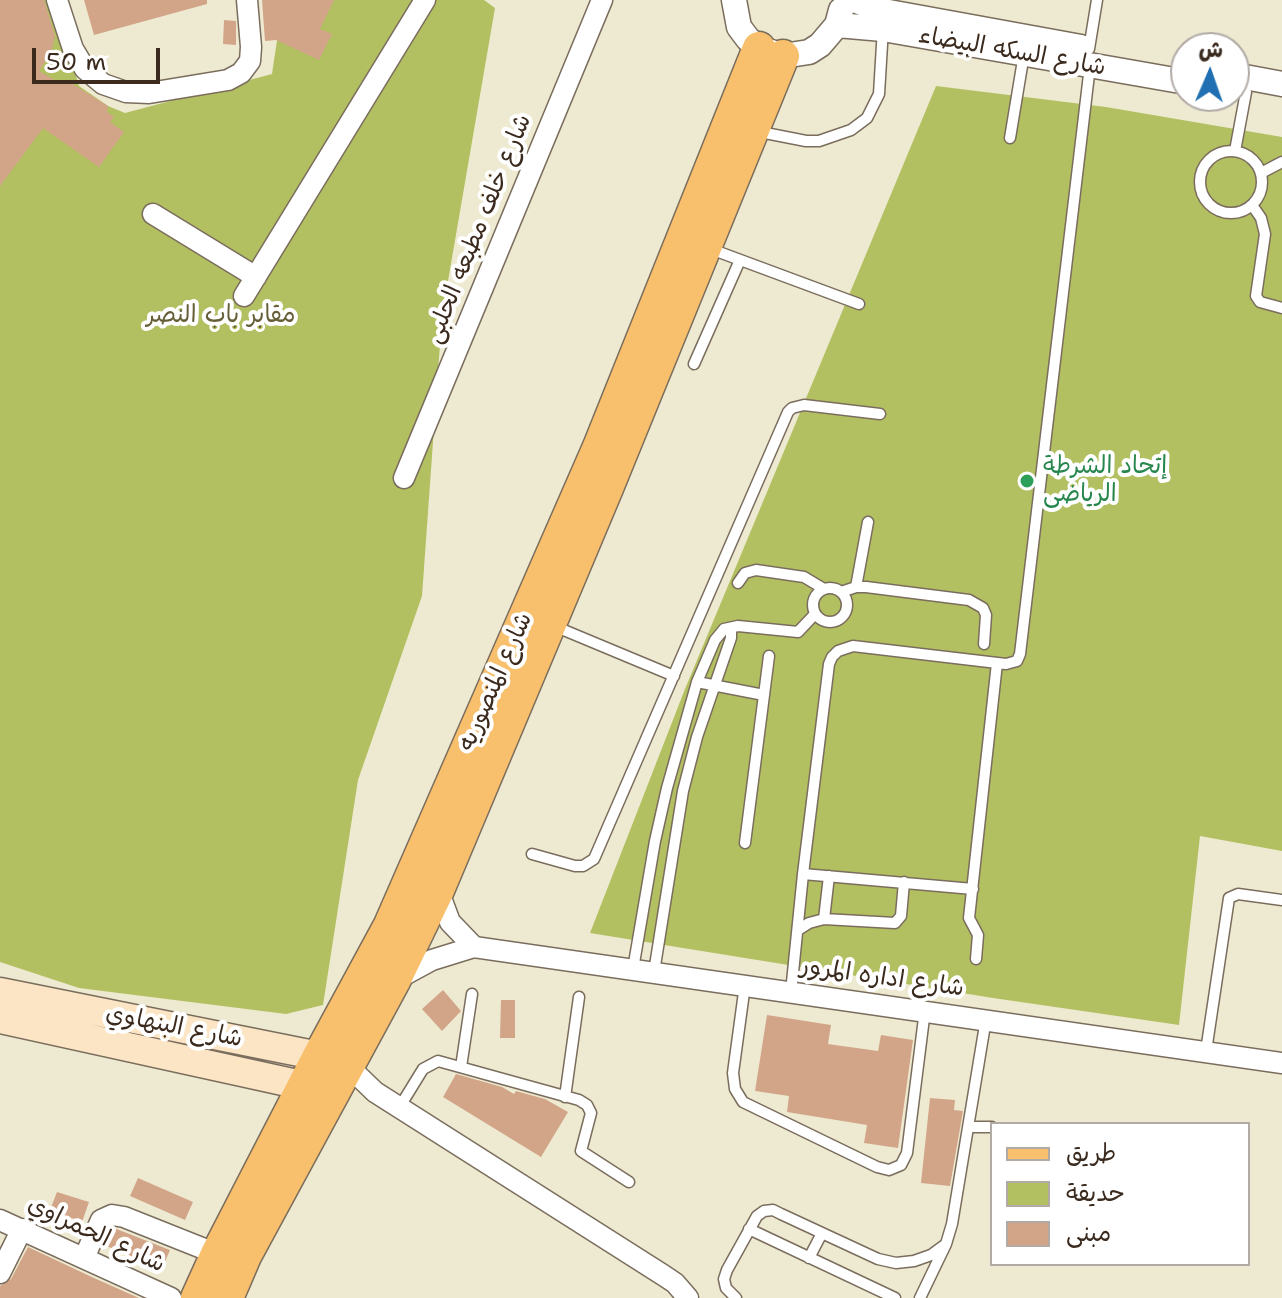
<!DOCTYPE html>
<meta charset="utf-8">
<style>
body{margin:0}
#map{position:relative;width:1282px;height:1298px;overflow:hidden;background:#eeead1;font-family:"Shantell Sans","Playpen Sans Arabic",sans-serif}
canvas{display:block}
.legend{position:absolute;left:990px;top:1122px;width:260px;height:144px;box-sizing:border-box;background:#fff;border:2px solid #b1aaa5;margin:0;padding:10px 14px;list-style:none;font-size:24px;color:#3b2a1e}
.legend li{display:flex;align-items:center;gap:16px;height:40px}
.legend b{width:40px;border:2px solid #b1aaa5}
.north{position:absolute;left:1170px;top:32px;width:80px;height:80px;box-sizing:border-box;background:#fff;border:2px solid #b1aaa5;border-radius:50%;rotate:2deg;font-size:22px;font-weight:700;line-height:32px;text-align:center;color:#3b2a1e}
.north::after{content:'';display:block;margin:auto;width:28px;height:36px;background:#1f6fb2;clip-path:polygon(50% 0,100% 100%,50% 72%,0 100%)}
.scale{position:absolute;left:32px;top:48px;width:128px;height:36px;box-sizing:border-box;border:4px solid #3b2a1e;border-top:0;padding-left:10px;font-size:24px;line-height:28px;white-space:nowrap;color:#3b2a1e;-webkit-text-stroke:6px #fff;paint-order:stroke}
</style>
<div id="map">
<canvas width="1282" height="1298"></canvas>
<ul class="legend">
<li><b style="height:10px;background:#f8bf6c"></b>طريق</li>
<li><b style="height:22px;background:#b3c062"></b>حديقة</li>
<li><b style="height:22px;background:#d2a588"></b>مبنى</li>
</ul>
<div class="north">ش</div>
<div class="scale">50 m</div>
</div>
<script>
const ctx = document.querySelector('canvas').getContext('2d');
ctx.lineJoin = 'round';
function fillPath(path, color) {
  ctx.fillStyle = color;
  ctx.fill(path, 'evenodd');
}
function shape(rows) {
  const path = new Path2D();
  for (const r of rows) {
    if (r.length === 3) {
      path.moveTo(r[0] + r[2], r[1]);
      path.arc(r[0], r[1], r[2], 0, 2 * Math.PI);
      continue;
    }
    path.moveTo(r[0], r[1]);
    for (let i = 2; i < r.length; i += 2) path.lineTo(r[i], r[i + 1]);
  }
  return path;
}
function trace(path, color, width, dash) {
  ctx.strokeStyle = color;
  ctx.lineWidth = width;
  ctx.lineCap = dash ? 'butt' : 'round';
  ctx.setLineDash(dash || []);
  ctx.stroke(path);
}
function drawText(font, color, halo, rows, align = 'center') {
  ctx.font = font + ' "Shantell Sans","Playpen Sans Arabic",sans-serif';
  ctx.lineWidth = 8;
  ctx.setLineDash([]);
  ctx.textBaseline = 'middle';
  ctx.strokeStyle = halo;
  ctx.fillStyle = color;
  for (const [text, x, y, turn = 0] of rows) {
    ctx.save();
    ctx.translate(x, y);
    ctx.rotate((+turn || 0) * Math.PI / 180);
    ctx.textAlign = isNaN(turn) ? turn : align;
    if (halo) ctx.strokeText(text, 0, 0);
    ctx.fillText(text, 0, 0);
    ctx.restore();
  }
}
const green = shape([
 [0,0,53,0,79,86,108,106,125,113,272,74,283,0,484,0,495,8,442,316,422,596,358,780,323,1005,286,1014,79,988,0,962],
 [936,86,1106,107,1282,137,1282,851,1200,836,1179,1025,993,998,590,933,685,689]
]);
const building = shape([
 [0,0,44,0,55,36,51,53,39,71,60,83,71,83,108,106,107,112,114,117,110,122,124,132,99,167,43,128,0,186],
 [84,0,207,0,207,4,94,35],
 [262,0,334,0,320,29,332,34,319,60,276,40,265,41],
 [224,20,236,21,236,45,223,44],
 [443,990,461,1011,442,1031,422,1009],
 [501,1000,515,1000,515,1038,500,1038],
 [767,1015,831,1025,828,1044,878,1051,881,1035,913,1040,898,1148,864,1143,867,1125,787,1112,789,1096,755,1091],
 [456,1074,502,1087,514,1094,516,1091,545,1099,568,1112,541,1157,443,1097],
 [930,1098,955,1100,954,1110,963,1111,950,1186,921,1183],
 [138,1178,193,1202,185,1220,130,1196],
 [57,1192,89,1202,82,1222,50,1210],
 [114,1228,170,1250,162,1269,104,1245],
 [28,1247,94,1278,139,1298,0,1298,0,1286,11,1279]
]);
const service = shape([
 [1089,49,1097,0],
 [755,131,806,141,819,141,851,130,867,118,879,94,883,28],
 [1010,138,1024,54],
 [1231,182,31],
 [1235,151,1246,92],
 [1261,173,1282,162],
 [1252,205,1261,218,1265,234,1256,296,1260,302,1282,308],
 [708,248,859,304],
 [694,364,740,260],
 [738,583,745,573,756,570,804,577,824,589],
 [856,587,868,522],
 [830,605,17],
 [841,592,856,587,866,587,969,600,983,608,986,615,984,644],
 [554,626,674,676],
 [697,682,764,695],
 [745,843,769,656],
 [532,854,575,866,583,866,594,859,788,412,792,408,804,405,880,414],
 [803,874,973,889],
 [824,919,829,876],
 [798,930,809,923,824,919,895,923,901,916,904,882],
 [976,959,978,935,969,918,997,663],
 [633,969,655,841,667,788,697,682,715,640,724,629,738,626,798,632,815,614],
 [654,972,683,791,697,737,731,638,731,628],
 [745,985,733,1073,735,1089,743,1102,877,1167,889,1170,901,1165,907,1153,925,1010],
 [791,992,803,874,829,664,832,657,838,651,853,646,1006,664,1017,661,1020,654,1090,66],
 [1206,1051,1229,898,1238,894,1282,900],
 [461,1067,472,994],
 [565,1097,579,997],
 [399,1108,423,1069,438,1061,579,1100,587,1105,591,1113,581,1151,629,1182],
 [969,1127,992,1127],
 [749,1229,895,1298],
 [809,1258,822,1233],
 [736,1298,726,1288,724,1279,727,1270,757,1216,764,1211,773,1210,781,1214,878,1259,896,1263,914,1261,931,1255,946,1244],
 [920,1298,946,1244,952,1224,986,1019]
]);
const minor = shape([
 [57,0,73,49,85,69,103,84,126,92,149,93,228,80,241,73,250,61,251,47,247,0],
 [153,214,256,277],
 [244,296,425,0],
 [404,478,602,0],
 [438,890,450,922,474,947],
 [397,979,432,960,474,947,1282,1063],
 [347,1065,375,1092,663,1275,675,1283,688,1298],
 [0,1220,171,1298],
 [84,1258,101,1220,112,1215,124,1217,217,1254],
 [0,1273,22,1229]
]);
const tertiary = shape([
 [734,0,739,27,748,39,759,48,783,56,809,52,820,45,837,25,841,10],
 [854,0,883,11,1081,47],
 [837,25,883,29,1186,82],
 [1234,75,1282,84]
]);
const secondary = shape([
 [0,992,319,1056,339,1062],
 [0,1019,324,1090]
]);
const primary = shape([
 [197,1298,217,1254,319,1056,390,925,599,447,759,48],
 [227,1298,245,1256,394,981,438,890,607,488,783,56]
]);
const markers = [
 [1027,481,8,"#2e9e5b"]
];
const streetNames = [
 ["شارع السكه البيضاء",1012,52,10],
 ["شارع خلف مطبعه الحلبى",479,229,-68],
 ["شارع المنصوريه",496,682,-66],
 ["شارع اداره المرور",882,978,8],
 ["شارع البنهاوي",174,1027,11],
 ["شارع الحمراوي",96,1235,25]
];
const parkNames = [
 ["مقابر باب النصر",221,316]
];
const leisureNames = [
 ["إتحاد الشرطة",1043,467],
 ["الرياضى",1043,495]
];
fillPath(green, '#b3c062');
fillPath(building, '#d2a588');
trace(service, '#7a6d5d', 13);
trace(minor, '#7a6d5d', 23);
trace(tertiary, '#7a6d5d', 27);
trace(secondary, '#7a6d5d', 31);
trace(primary, '#7a6d5d', 35);
trace(service, '#fff', 10);
trace(minor, '#fff', 20);
trace(tertiary, '#fff', 24);
trace(secondary, '#fce5c4', 28);
trace(primary, '#f8bf6c', 32);
for (const [x, y, r, color] of markers) {
  const dot = new Path2D();
  dot.arc(x, y, r, 0, 2 * Math.PI);
  ctx.fillStyle = color;
  ctx.fill(dot);
  trace(dot, '#fff', 3);
}
drawText('24px', '#3b2a1e', '#fff', streetNames);
drawText('24px', '#655e36', '#fff', parkNames);
drawText('24px', '#27864d', '#fff', leisureNames, 'left');
</script>
